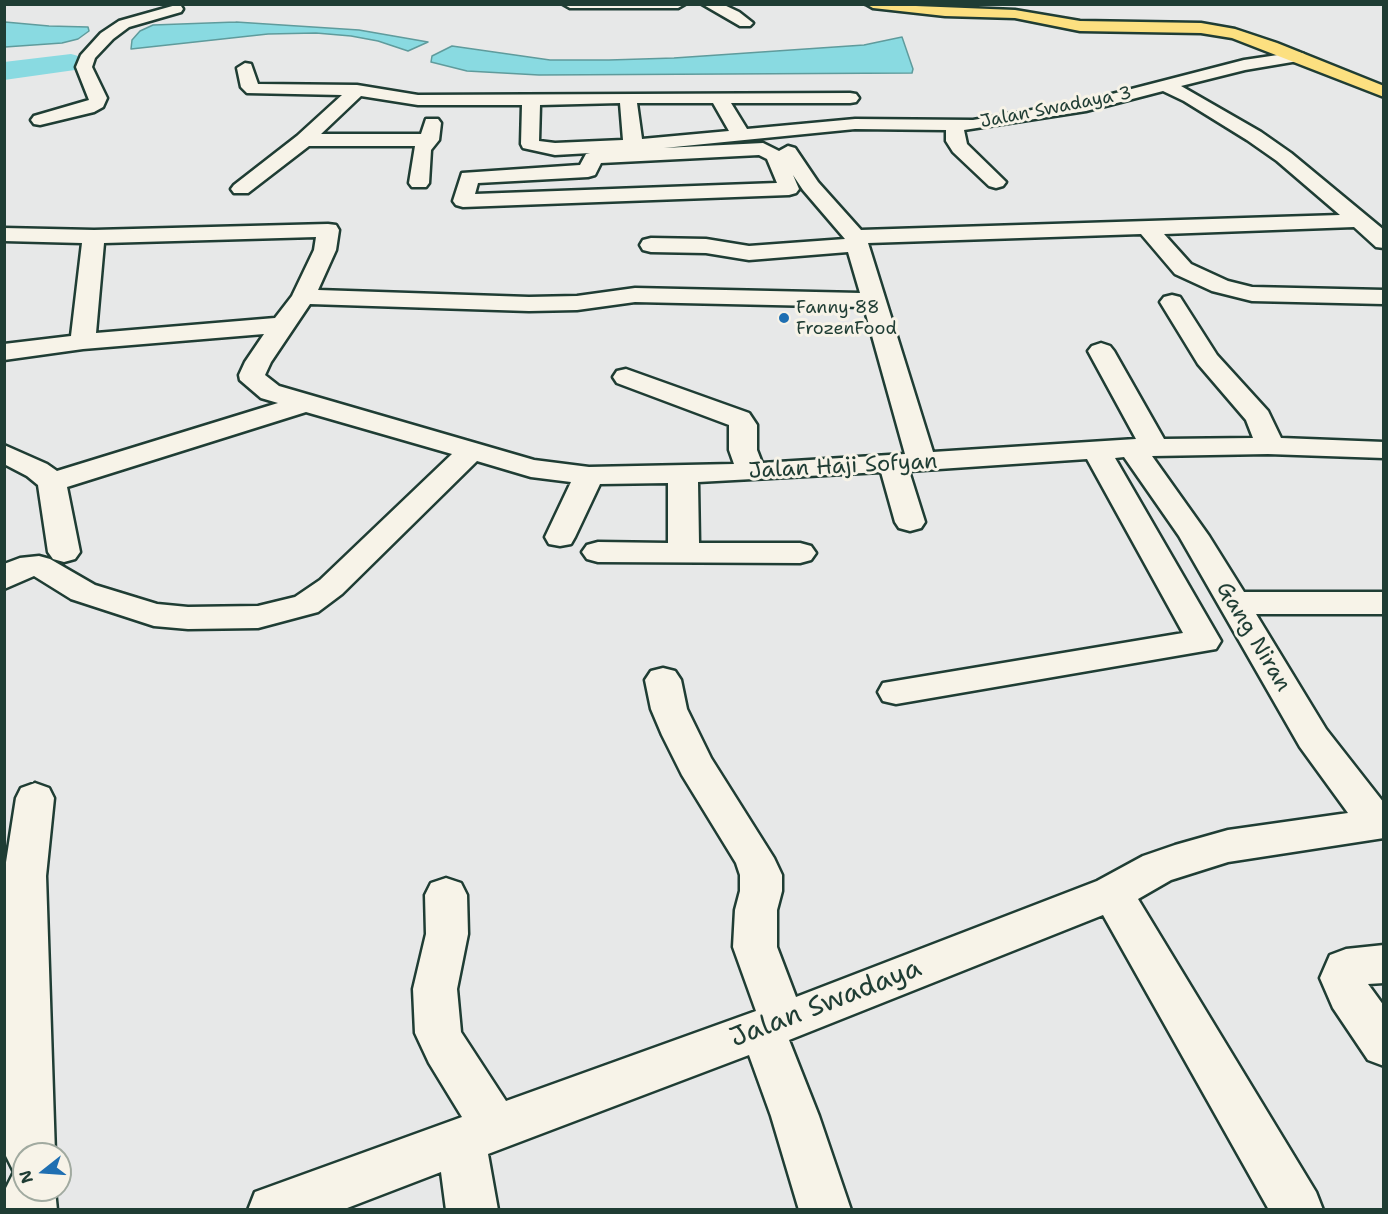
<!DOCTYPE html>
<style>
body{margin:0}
#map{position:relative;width:1388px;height:1214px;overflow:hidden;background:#e7e8e8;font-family:"Shantell Sans",sans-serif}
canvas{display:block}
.frame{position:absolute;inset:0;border:6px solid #1f3d34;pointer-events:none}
.north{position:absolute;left:12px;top:1142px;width:60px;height:60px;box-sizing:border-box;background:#f7f3e8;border:2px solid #a1aaa0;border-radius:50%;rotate:253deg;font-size:16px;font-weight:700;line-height:24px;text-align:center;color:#1f3d34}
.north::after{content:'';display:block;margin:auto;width:21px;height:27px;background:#1f6fb2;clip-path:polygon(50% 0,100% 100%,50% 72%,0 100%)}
</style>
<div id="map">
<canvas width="1388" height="1214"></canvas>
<div class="frame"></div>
<div class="north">N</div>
</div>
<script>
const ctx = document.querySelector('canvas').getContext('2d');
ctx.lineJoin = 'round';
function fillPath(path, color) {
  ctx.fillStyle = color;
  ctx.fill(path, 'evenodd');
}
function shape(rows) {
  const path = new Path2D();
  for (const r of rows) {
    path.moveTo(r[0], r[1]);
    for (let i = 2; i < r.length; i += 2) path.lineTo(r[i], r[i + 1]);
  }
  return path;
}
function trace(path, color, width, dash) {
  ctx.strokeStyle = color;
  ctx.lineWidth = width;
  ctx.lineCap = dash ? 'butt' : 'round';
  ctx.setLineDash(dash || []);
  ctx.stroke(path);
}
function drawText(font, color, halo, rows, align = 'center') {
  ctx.font = font + ' "Shantell Sans",sans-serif';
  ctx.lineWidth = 6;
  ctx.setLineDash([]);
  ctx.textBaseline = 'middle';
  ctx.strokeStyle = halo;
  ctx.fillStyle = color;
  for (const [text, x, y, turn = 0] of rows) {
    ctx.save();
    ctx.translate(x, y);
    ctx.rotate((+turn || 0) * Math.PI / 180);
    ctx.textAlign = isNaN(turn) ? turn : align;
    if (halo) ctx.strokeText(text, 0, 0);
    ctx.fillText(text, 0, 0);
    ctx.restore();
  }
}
const water = shape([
 [5,22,49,26,88,27,89,31,78,39,62,43,5,47,5,22],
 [236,22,359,30,428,42,408,51,378,41,351,36,316,33,268,34,131,49,132,40,140,31,153,25,236,22],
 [902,37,913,69,912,73,539,75,467,71,431,62,432,56,452,46,550,60,609,60,674,58,864,45,902,37]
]);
const river = shape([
 [71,54,82,57,86,63,82,69,4,80,4,62,71,54]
]);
const minor = shape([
 [563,4,685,4,678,8,570,8,563,4],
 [702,4,722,4,739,12,753,23,750,26,740,26,702,4],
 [176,5,181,6,183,9,181,12,129,27,113,39,95,58,92,67,107,98,103,107,94,112,40,125,34,124,31,120,34,116,89,100,76,67,81,55,101,33,119,21,176,5],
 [1298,52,1304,54,1306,57,1304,60,1245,70,1181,86,1261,132,1291,153,1384,230,1384,248,1376,247,1354,227,1164,234,1191,264,1228,281,1252,287,1384,290,1384,304,1252,301,1212,291,1175,274,1141,234,868,243,933,452,1136,439,1088,351,1092,346,1101,343,1110,346,1114,351,1164,439,1253,438,1246,420,1198,364,1160,302,1164,297,1172,295,1180,297,1217,355,1268,411,1281,438,1384,442,1384,458,1268,454,1152,456,1209,536,1244,592,1384,592,1384,614,1256,614,1326,729,1384,803,1384,838,1228,862,1171,880,1138,899,1316,1192,1323,1210,1269,1210,1103,915,789,1040,819,1116,851,1210,799,1210,771,1116,749,1055,488,1154,498,1210,446,1210,441,1172,342,1210,248,1210,255,1192,462,1117,429,1063,415,1033,413,989,426,934,425,895,431,883,446,878,461,883,467,895,468,934,457,989,461,1032,506,1101,756,1011,733,947,735,910,740,891,740,875,736,863,682,775,662,735,651,709,645,680,651,671,663,668,675,671,681,680,687,709,711,758,774,858,782,875,782,891,777,910,777,947,796,997,1097,881,1143,856,1175,845,1228,830,1348,813,1300,747,1179,536,1124,457,1115,458,1221,641,1216,649,896,704,883,701,878,692,883,683,1183,633,1087,459,909,471,925,522,921,528,910,531,899,528,895,522,881,472,698,482,699,543,800,543,811,546,816,553,811,560,800,563,598,562,587,559,582,552,587,545,598,542,668,543,668,483,600,484,575,537,571,544,560,546,549,544,545,537,571,482,531,477,477,461,342,594,318,612,258,628,188,629,154,626,71,599,34,576,4,589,4,564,20,558,39,556,50,559,95,585,157,604,188,607,258,606,295,597,320,580,452,454,306,412,67,487,80,552,75,559,64,562,53,559,48,552,38,485,27,476,4,464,4,445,47,464,57,471,278,403,261,398,240,380,239,375,245,362,264,334,83,349,4,360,4,344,71,336,82,243,4,241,4,228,94,230,328,224,336,225,339,230,336,250,318,290,529,297,577,296,635,288,860,293,848,252,749,260,706,253,651,252,643,250,640,245,643,240,651,238,706,239,749,246,845,239,803,190,793,175,799,189,796,193,789,195,463,207,456,205,453,201,462,173,580,165,586,154,590,153,555,155,523,148,521,144,522,105,418,105,361,96,321,134,421,134,426,119,438,119,441,123,439,140,431,150,429,183,426,187,412,187,409,183,415,146,309,146,248,193,234,193,231,189,234,185,297,136,342,95,247,93,241,87,237,68,245,63,251,64,258,84,357,85,418,95,850,93,856,94,859,98,856,102,850,103,731,103,747,129,855,119,973,120,1085,101,1244,60,1298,52],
 [1163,91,1184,101,1247,140,1277,161,1340,215,861,230,818,182,795,148,788,146,779,151,763,143,664,148,855,129,946,130,946,141,953,152,989,186,996,188,1003,186,1006,182,967,144,964,130,1086,111,1163,91],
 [620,103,623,140,555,143,539,141,540,105,620,103],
 [637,103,713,103,729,131,642,139,637,103],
 [759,155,767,159,777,183,475,194,478,183,588,177,595,175,601,163,759,155],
 [316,237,314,250,292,296,275,318,96,333,104,243,316,237],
 [635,302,864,307,905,454,762,463,757,450,757,425,749,413,626,369,617,371,613,377,617,383,729,425,729,450,734,464,589,467,534,460,279,386,265,375,271,362,310,304,529,311,577,310,635,302],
 [35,783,49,788,54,798,46,876,55,1154,24,1154,24,1190,55,1190,57,1210,5,1210,5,1190,14,1172,5,1154,4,875,16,798,21,788,35,783],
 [1384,945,1384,983,1368,984,1384,1006,1384,1066,1368,1060,1333,1008,1320,978,1330,955,1346,949,1384,945]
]);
const major = shape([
 [866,4,1015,10,1080,21,1201,23,1235,29,1277,43,1384,86,1384,97,1232,38,1201,33,1080,31,1015,18,945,16,873,8,866,4]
]);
const markers = [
 [784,318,6,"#1f6fb2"]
];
const farStreetnames = [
 ["Jalan Swadaya 3",1056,108,-11]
];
const farPoinames = [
 ["Fanny 88",796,308],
 ["FrozenFood",796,329]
];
const streetNames = [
 ["Jalan Haji Sofyan",843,467,-3],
 ["Gang Niran",1253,637,59]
];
const nearStreetnames = [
 ["Jalan Swadaya",826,1004,-21]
];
fillPath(water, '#89dae1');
trace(water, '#5f9b9c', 1.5);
fillPath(river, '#89dae1');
trace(minor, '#1f3d34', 5);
trace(major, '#1f3d34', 5);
fillPath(minor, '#f7f3e8');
fillPath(major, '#fce080');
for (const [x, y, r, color] of markers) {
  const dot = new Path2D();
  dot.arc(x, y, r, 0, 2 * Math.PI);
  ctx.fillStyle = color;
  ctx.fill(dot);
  trace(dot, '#f7f3e8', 2);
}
drawText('18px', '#1f3d34', '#f7f3e8', farStreetnames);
drawText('18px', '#1f3d34', '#f7f3e8', farPoinames, 'left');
drawText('22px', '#1f3d34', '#f7f3e8', streetNames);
drawText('27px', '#1f3d34', '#f7f3e8', nearStreetnames);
</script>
